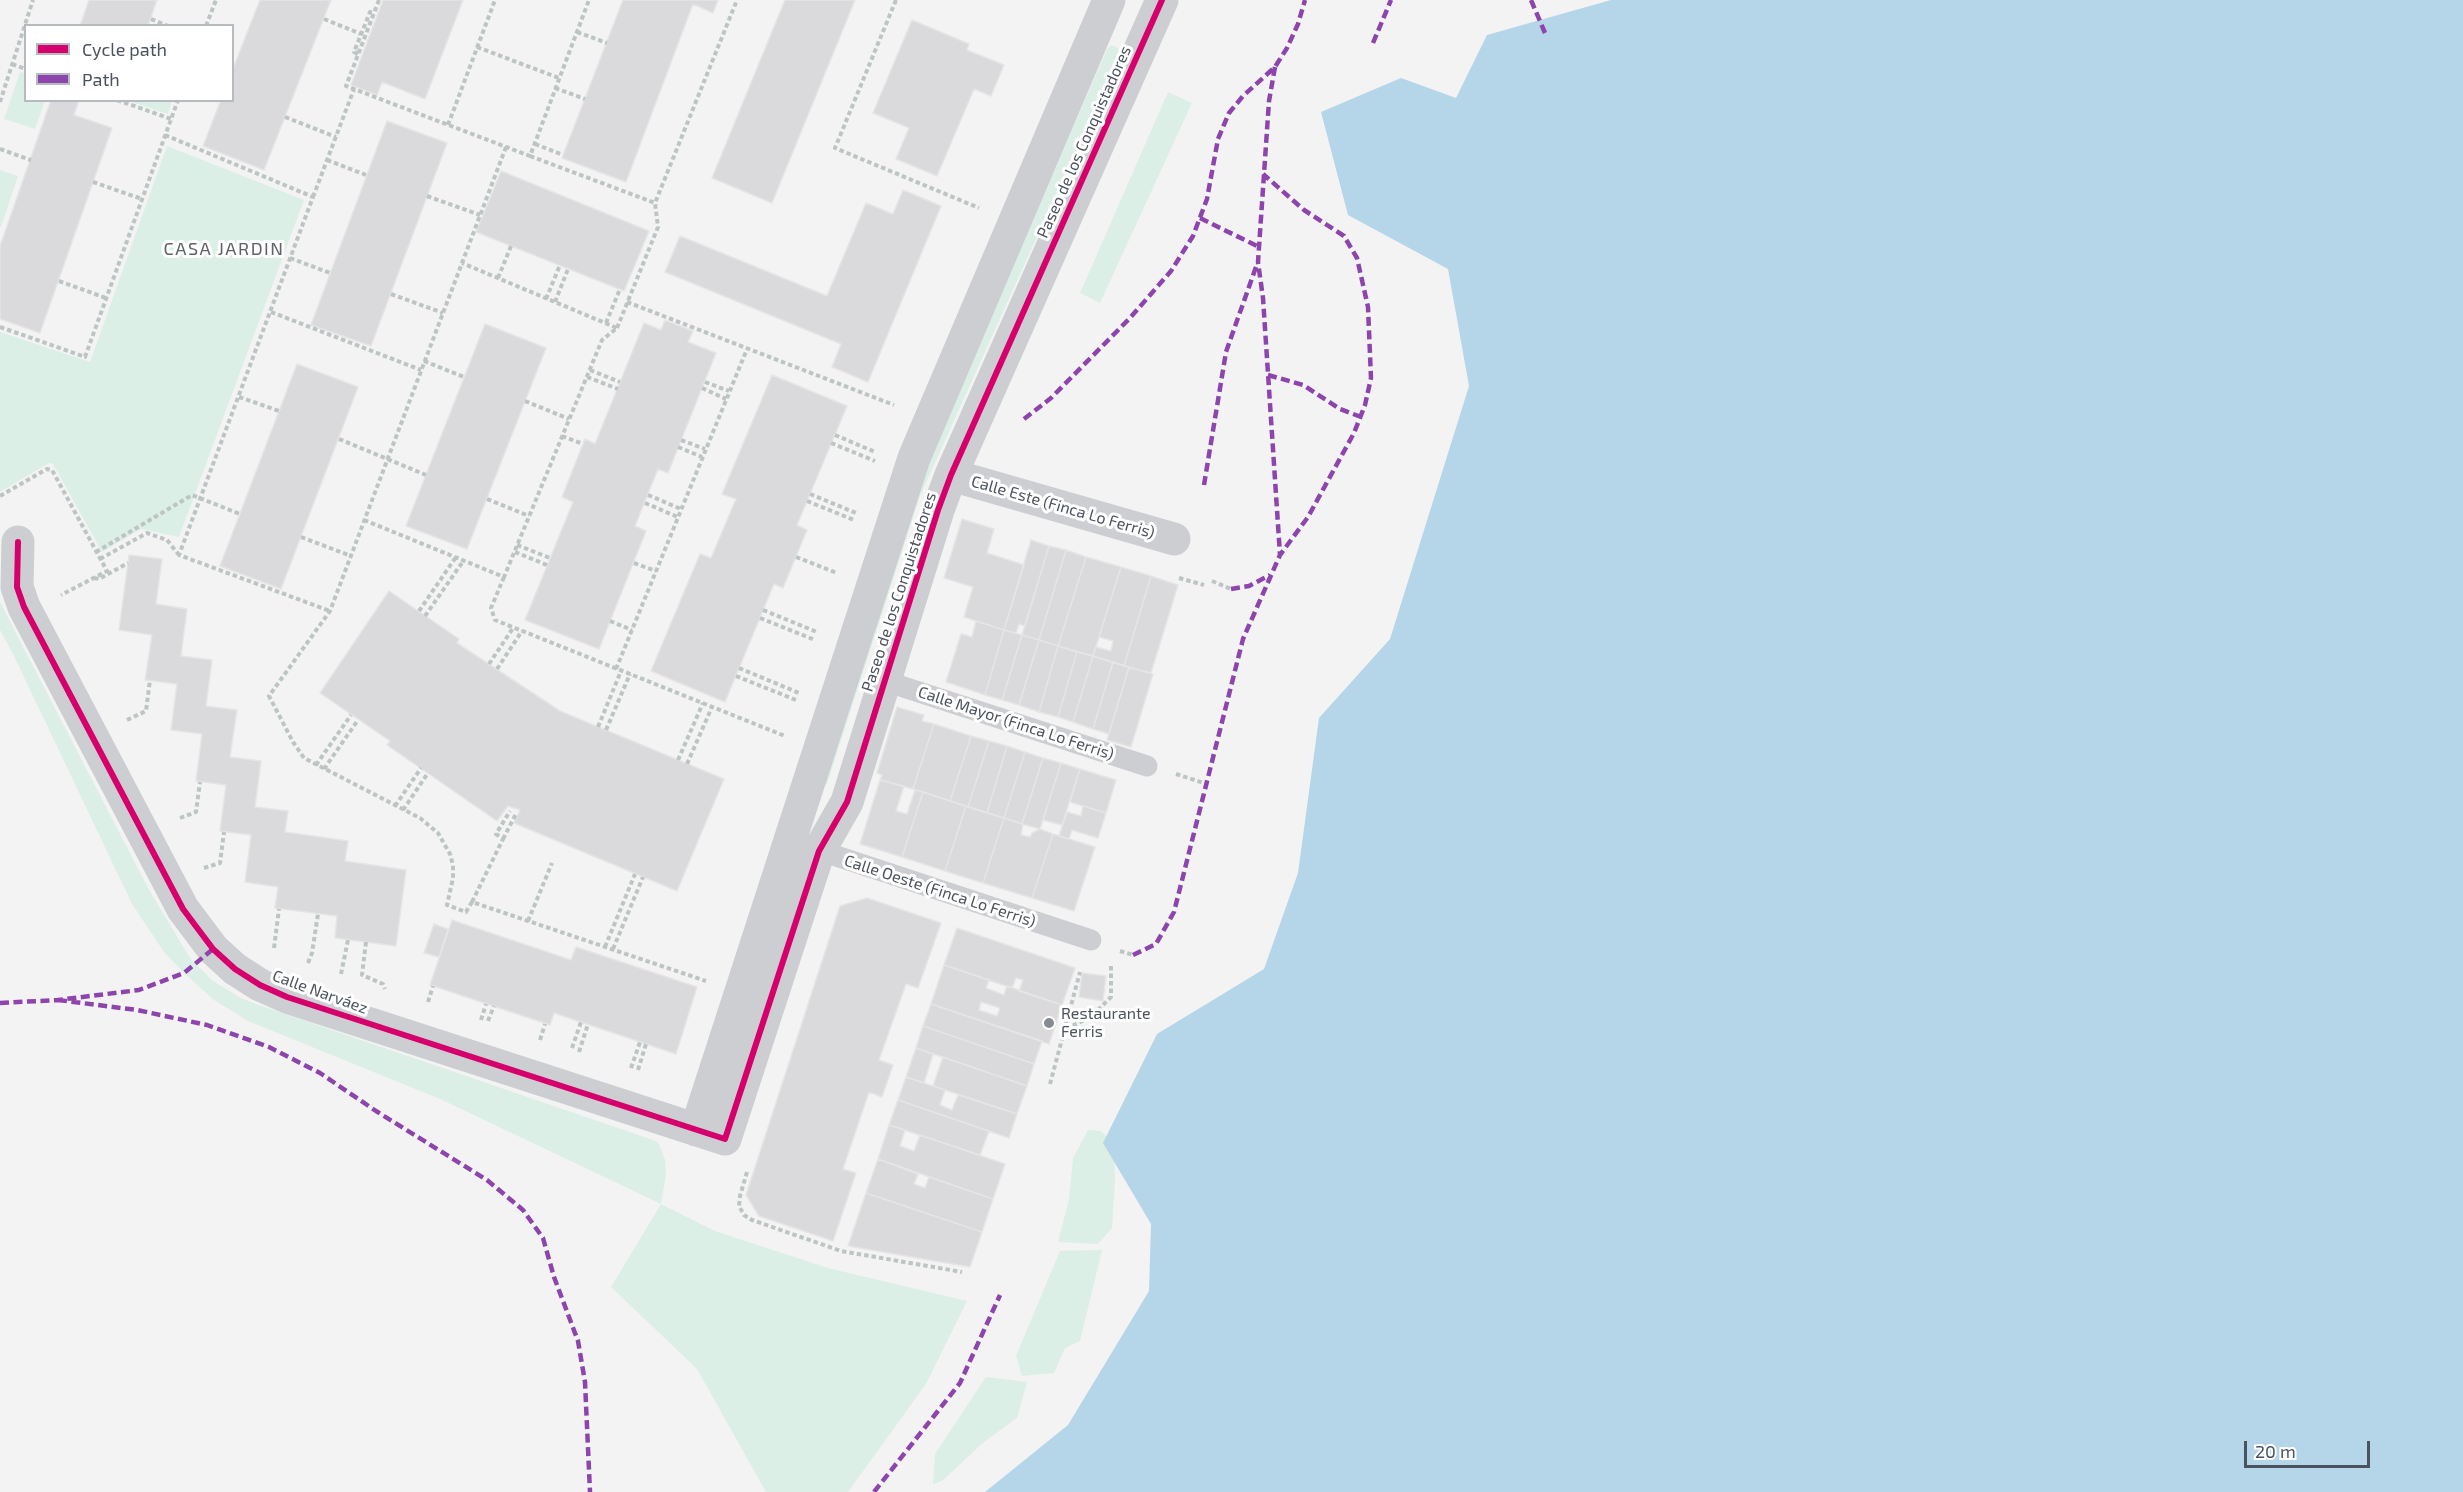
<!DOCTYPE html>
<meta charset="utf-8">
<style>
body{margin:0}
#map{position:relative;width:2463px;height:1492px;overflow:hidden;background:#f4f3f3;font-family:"Exo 2",sans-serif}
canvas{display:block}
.legend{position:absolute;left:24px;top:24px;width:210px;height:78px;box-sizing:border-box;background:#fff;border:2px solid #b7babf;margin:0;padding:8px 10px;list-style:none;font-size:18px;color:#4c535e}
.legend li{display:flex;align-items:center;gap:12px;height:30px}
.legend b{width:30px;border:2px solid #b7babf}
.scale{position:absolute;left:2244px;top:1441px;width:126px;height:27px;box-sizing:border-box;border:3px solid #4c535e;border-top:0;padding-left:8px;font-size:18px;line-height:21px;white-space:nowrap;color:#4c535e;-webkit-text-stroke:4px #fff;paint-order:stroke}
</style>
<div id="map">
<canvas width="2463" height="1492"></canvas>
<ul class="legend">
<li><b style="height:8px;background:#d6006c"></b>Cycle path</li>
<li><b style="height:8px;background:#8e44ad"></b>Path</li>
</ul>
<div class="scale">20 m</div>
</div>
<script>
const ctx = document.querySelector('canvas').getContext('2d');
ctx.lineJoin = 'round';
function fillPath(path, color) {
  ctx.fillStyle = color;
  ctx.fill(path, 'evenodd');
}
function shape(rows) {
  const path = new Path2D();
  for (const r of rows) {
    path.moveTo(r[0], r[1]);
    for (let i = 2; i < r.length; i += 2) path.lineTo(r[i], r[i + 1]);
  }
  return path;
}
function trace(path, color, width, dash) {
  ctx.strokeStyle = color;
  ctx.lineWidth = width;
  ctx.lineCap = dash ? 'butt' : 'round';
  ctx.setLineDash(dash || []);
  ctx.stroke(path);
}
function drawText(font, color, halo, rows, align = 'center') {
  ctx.font = font + ' "Exo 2",sans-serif';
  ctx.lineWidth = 6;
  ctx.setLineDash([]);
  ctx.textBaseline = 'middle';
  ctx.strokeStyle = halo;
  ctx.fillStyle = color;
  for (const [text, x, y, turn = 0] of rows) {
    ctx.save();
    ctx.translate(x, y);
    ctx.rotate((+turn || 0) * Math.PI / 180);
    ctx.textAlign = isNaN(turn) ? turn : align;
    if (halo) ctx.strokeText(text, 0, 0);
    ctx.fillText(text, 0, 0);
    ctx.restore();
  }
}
const green = shape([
 [1111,45,1118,48,1120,53,920,496,827,784,823,787,922,474,1107,49],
 [20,72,25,73,26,100,45,101,35,129,4,119],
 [1168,92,1192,103,1100,303,1080,293],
 [129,101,172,101,168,114],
 [167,146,304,200,179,537,141,529,102,552,53,464,49,463,0,492,0,332,90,362],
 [0,170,18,176,1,227,0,227],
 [0,602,148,888,190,958,213,981,241,998,256,1004,656,1141,659,1144,665,1160,666,1175,661,1204,715,1231,828,1268,967,1301,926,1384,848,1492,766,1492,697,1369,611,1287,661,1204,440,1099,248,1021,214,1000,184,973,164,952,132,904,12,652,0,630],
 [1088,1130,1101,1131,1114,1143,1115,1180,1112,1228,1098,1244,1058,1242,1069,1199,1073,1158],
 [1102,1250,1080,1341,1065,1348,1054,1373,1022,1376,1016,1356,1060,1251],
 [986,1377,1027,1382,1017,1418,984,1442,942,1481,933,1484,935,1454]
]);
const water = shape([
 [1611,0,2463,0,2463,1492,985,1492,1068,1425,1149,1291,1151,1224,1103,1143,1157,1034,1264,969,1298,873,1319,718,1390,639,1469,386,1448,269,1348,215,1321,112,1401,78,1456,98,1487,35]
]);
const building = shape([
 [89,0,157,0,148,26,80,26,89,0],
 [260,0,331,0,264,170,203,146,221,100,232,100,232,71,260,0],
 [383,0,463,0,425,99,382,82,377,95,351,85,383,0],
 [623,0,718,0,713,13,693,4,626,182,562,158,623,0],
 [785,0,855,0,772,203,712,178,785,0],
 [912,20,969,44,967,50,1004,65,991,96,974,89,937,176,896,159,909,128,873,113,912,20],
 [51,100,79,100,74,115,112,128,40,333,0,319,0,246,51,100],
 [387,121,447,143,371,346,311,325,387,121],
 [501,171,649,231,624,291,476,232,501,171],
 [903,190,941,206,868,382,832,367,841,344,665,272,680,236,827,296,866,203,893,214,903,190],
 [665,320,693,331,688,342,716,353,668,473,658,469,635,526,646,531,599,649,525,620,573,502,562,497,585,439,595,444,644,323,661,330,665,320],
 [485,324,546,348,467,549,406,526,485,324],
 [297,364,358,387,281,589,220,566,297,364],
 [772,375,847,406,797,525,807,530,783,588,774,584,725,702,651,671,700,554,711,558,736,499,722,494,772,375],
 [962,519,994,529,987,553,1024,565,1004,630,964,617,973,587,944,578,962,519],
 [1031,540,1049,546,1025,626,1019,624,1016,633,1004,630,1031,540],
 [1049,546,1066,550,1039,640,1022,635,1049,546],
 [1066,550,1086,557,1058,646,1039,640,1066,550],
 [129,555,162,559,156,604,187,609,181,656,212,660,206,706,237,710,230,757,261,761,255,807,288,811,285,832,348,841,345,861,406,870,396,946,335,938,337,916,275,908,278,887,245,882,251,835,220,831,226,785,196,781,202,734,171,730,177,684,145,680,152,635,119,630,129,555],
 [1086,557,1121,567,1093,656,1058,646,1086,557],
 [1121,567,1151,576,1124,666,1093,656,1096,647,1111,651,1113,641,1099,637,1121,567],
 [1151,576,1178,585,1151,673,1124,666,1151,576],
 [389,591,459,639,457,643,560,711,724,779,677,891,514,823,520,810,508,806,497,821,387,745,390,741,320,693,389,591],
 [976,621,1004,630,985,695,946,682,961,634,972,637,976,621],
 [1004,630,1022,635,1002,700,985,695,1004,630],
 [1022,635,1039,640,1019,705,1002,700,1022,635],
 [1039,640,1058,646,1039,712,1019,705,1039,640],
 [1058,646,1077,652,1058,717,1039,712,1058,646],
 [1077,652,1093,656,1073,722,1058,717,1077,652],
 [1093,656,1113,662,1093,729,1073,722,1093,656],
 [1113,662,1129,667,1109,734,1093,729,1113,662],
 [1129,667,1153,674,1131,747,1107,740,1129,667],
 [897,707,924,715,922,721,934,724,913,789,880,780,882,775,877,773,897,707],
 [934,724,971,736,950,801,913,789,934,724],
 [971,736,989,741,968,807,950,801,971,736],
 [989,741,1007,746,987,813,968,807,989,741],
 [1007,746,1025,752,1004,818,987,813,1007,746],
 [1025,752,1043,758,1022,824,1004,818,1025,752],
 [1043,758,1061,763,1040,829,1022,824,1043,758],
 [1061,763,1080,769,1062,825,1043,820,1061,763],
 [1080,769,1116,780,1106,813,1070,802,1080,769],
 [880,780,904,786,896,811,907,814,915,790,923,792,902,857,860,844,880,780],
 [923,792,966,806,945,871,902,857,923,792],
 [966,806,1004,818,983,883,945,871,966,806],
 [1083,806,1106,813,1098,838,1072,830,1069,839,1059,836,1067,812,1081,816,1083,806],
 [1004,818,1023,824,1021,835,1030,837,1032,833,1040,829,1053,834,1032,898,983,883,1004,818],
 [1053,834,1095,847,1074,911,1032,898,1053,834],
 [867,898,941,923,918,988,906,984,879,1060,893,1065,882,1097,869,1092,843,1169,856,1173,833,1241,759,1216,746,1195,840,906,867,898],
 [452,920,571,960,576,947,697,987,676,1054,554,1013,550,1025,430,985,452,920],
 [434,924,448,929,439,957,424,953,434,924],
 [957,928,1075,968,1062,1005,1019,991,1023,980,1016,978,1012,988,944,965,957,928],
 [944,965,989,980,986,988,1004,995,1007,986,1062,1005,1049,1044,931,1004,944,965],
 [981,1002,1000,1008,997,1016,979,1010,981,1002],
 [1082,973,1106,976,1103,1001,1079,997,1082,973],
 [931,1004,1042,1041,1034,1064,923,1026,931,1004],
 [923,1026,1034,1064,1027,1086,916,1048,923,1026],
 [916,1048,933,1054,924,1083,906,1077,916,1048],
 [943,1057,1027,1086,1017,1114,933,1086,943,1057],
 [906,1077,945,1090,940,1105,952,1110,958,1095,1017,1114,1009,1138,898,1100,906,1077],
 [898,1100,989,1131,980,1155,889,1125,898,1100],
 [889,1125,905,1130,900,1146,914,1151,920,1135,1005,1164,993,1199,878,1159,889,1125],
 [878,1159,918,1174,914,1184,925,1188,929,1177,993,1199,982,1232,866,1193,878,1159],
 [866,1193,982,1232,970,1267,848,1246,866,1193]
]);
const path = shape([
 [379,0,346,86,530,156,589,0],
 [896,0,835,148,979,208],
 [151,19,168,26],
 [324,19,361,34],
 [206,26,216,0],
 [577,32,607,43],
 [477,47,559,78],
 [358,54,354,52,370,12,374,13],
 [12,64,26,69],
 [555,88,585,99],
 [117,100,171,119],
 [0,102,33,0],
 [285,117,336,137],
 [448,125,495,0],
 [165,135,313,197,179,555,330,611],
 [535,144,563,155],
 [506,147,330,611,269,696,293,742,304,758,420,818,438,833,450,854,453,865,453,878,447,905,466,912,472,902,706,981],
 [0,149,31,160],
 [530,156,655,203],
 [327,160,366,175],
 [93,182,142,199],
 [427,196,480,215],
 [313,197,354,89],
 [290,258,330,273],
 [498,278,511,246],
 [59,281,106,298],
 [391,294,443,313],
 [546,299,560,265],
 [555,302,568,269],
 [627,302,894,405],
 [271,312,421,370],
 [606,323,620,289],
 [0,327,85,357,178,100],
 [617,328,658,227,655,203,737,0],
 [424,361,464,377],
 [590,370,620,382],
 [587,377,618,389],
 [705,382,729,391],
 [702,388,726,399],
 [239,397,279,411],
 [525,401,569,419],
 [835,435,875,452],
 [562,436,583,444],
 [339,439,426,475],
 [681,440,705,449],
 [831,443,875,461],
 [678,447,702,457],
 [810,494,856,513],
 [648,495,681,509],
 [0,496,47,469,52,470,107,571,61,595],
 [487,499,529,516],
 [807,501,854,520],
 [645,503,678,517],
 [364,520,504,577,602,340,617,328,462,263],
 [301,537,351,556],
 [517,545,550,558],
 [96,552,192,495,240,514],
 [515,552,547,565],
 [796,557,837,573],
 [100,559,147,533,167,540,179,555],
 [634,563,656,571],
 [504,577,491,608,495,620,785,736],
 [94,578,99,579,128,563],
 [1179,578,1204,585],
 [1212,581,1231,589],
 [763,610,817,632],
 [419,611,456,557],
 [425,616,464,560],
 [760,618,815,640],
 [610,621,632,630],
 [489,664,513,628],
 [739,668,799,693],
 [497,669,522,631],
 [616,669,747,349],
 [736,676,796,700],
 [127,720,146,711,150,680],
 [598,727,621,671],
 [606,730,630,674],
 [678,760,703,703],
 [687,764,712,707],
 [316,765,351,715],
 [324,769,358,720],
 [1176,774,1207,784],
 [395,806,421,768],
 [403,810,428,773],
 [180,818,196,812,200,782],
 [503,839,516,814],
 [204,868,220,863,224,832],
 [472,902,503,839,496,834,510,811],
 [528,921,552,863],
 [366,942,362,975,383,984,385,989],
 [605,947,635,874],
 [274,948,279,909],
 [613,949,643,877],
 [1120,951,1133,955],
 [308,963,312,953,318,914],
 [341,974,348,940],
 [428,1002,433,986],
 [481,1020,486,1004],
 [488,1021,494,1006],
 [1065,1025,1074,1025,1091,1017,1111,997,1111,966],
 [540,1040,545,1024],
 [572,1048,581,1022],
 [579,1052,588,1024],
 [631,1068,640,1042],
 [638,1070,646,1044],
 [1050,1084,1080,972],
 [747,1172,740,1196,739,1206,744,1215,752,1220,841,1251,962,1272]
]);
const lane = shape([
 [885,681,1147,766],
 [809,847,1091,940]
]);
const street = shape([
 [951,475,1174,539],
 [18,542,17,587,24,607,183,909,213,949,235,969,260,985,287,997,725,1139,819,851,847,802,938,510,951,475,1162,0],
 [696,1130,914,458,1109,0]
]);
const quiet = shape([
 [1531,0,1545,33],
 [1373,43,1391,0],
 [1275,67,1269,101,1258,262,1263,298,1280,555],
 [1200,218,1259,247],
 [1268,375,1303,385,1340,409,1361,417],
 [1024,419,1051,398,1130,318,1171,271,1193,236,1207,199,1218,139,1229,113,1243,96,1275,67,1287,48,1298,24,1305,0],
 [1204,485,1226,352,1257,264],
 [1231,589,1249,586,1270,575],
 [1133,955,1156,944,1174,912,1243,639,1280,555,1308,517,1354,433,1365,405,1371,378,1368,307,1357,258,1344,236,1304,210,1263,174],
 [58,1000,137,1010,207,1025,269,1047,320,1073,376,1111,487,1180,523,1210,543,1238,554,1277,578,1341,585,1382,590,1492],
 [0,1003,58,1000,139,990,184,973,213,949],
 [874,1492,960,1383,1000,1295]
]);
const cycleway = shape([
 [18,542,17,587,24,607,183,909,213,949,235,969,260,985,287,997,725,1139,819,851,847,802,938,510,951,475,1162,0]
]);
const markers = [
 [1049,1023,6,"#878b92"]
];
const streetNames = [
 ["Paseo de los Conquistadores",1084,142,-66],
 ["Calle Este (Finca Lo Ferris)",1063,507,16],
 ["Paseo de los Conquistadores",899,592,-72],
 ["Calle Mayor (Finca Lo Ferris)",1016,723,18],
 ["Calle Oeste (Finca Lo Ferris)",940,891,18],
 ["Calle Narváez",320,992,20]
];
const poiNames = [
 ["Restaurante",1061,1014],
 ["Ferris",1061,1032]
];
const neighbourhoodNames = [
 ["CASA JARDIN",224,249]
];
fillPath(green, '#dcefe6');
fillPath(water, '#b5d5e8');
fillPath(building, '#dadadc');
trace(building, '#e5e5e6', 1.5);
trace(path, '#bdc5c4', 4, [4.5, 3]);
trace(lane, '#cdced1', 21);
trace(street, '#cdced1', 33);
trace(quiet, '#8e44ad', 4.5, [9, 4.5]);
trace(cycleway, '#d6006c', 6);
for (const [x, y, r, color] of markers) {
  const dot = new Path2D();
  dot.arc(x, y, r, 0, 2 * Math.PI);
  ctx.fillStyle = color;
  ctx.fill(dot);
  trace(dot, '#fff', 2);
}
drawText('16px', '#4c535e', '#fff', streetNames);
drawText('16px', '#4c535e', '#fff', poiNames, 'left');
ctx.letterSpacing = '1.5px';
drawText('18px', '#606267', '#fff', neighbourhoodNames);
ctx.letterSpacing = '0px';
</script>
